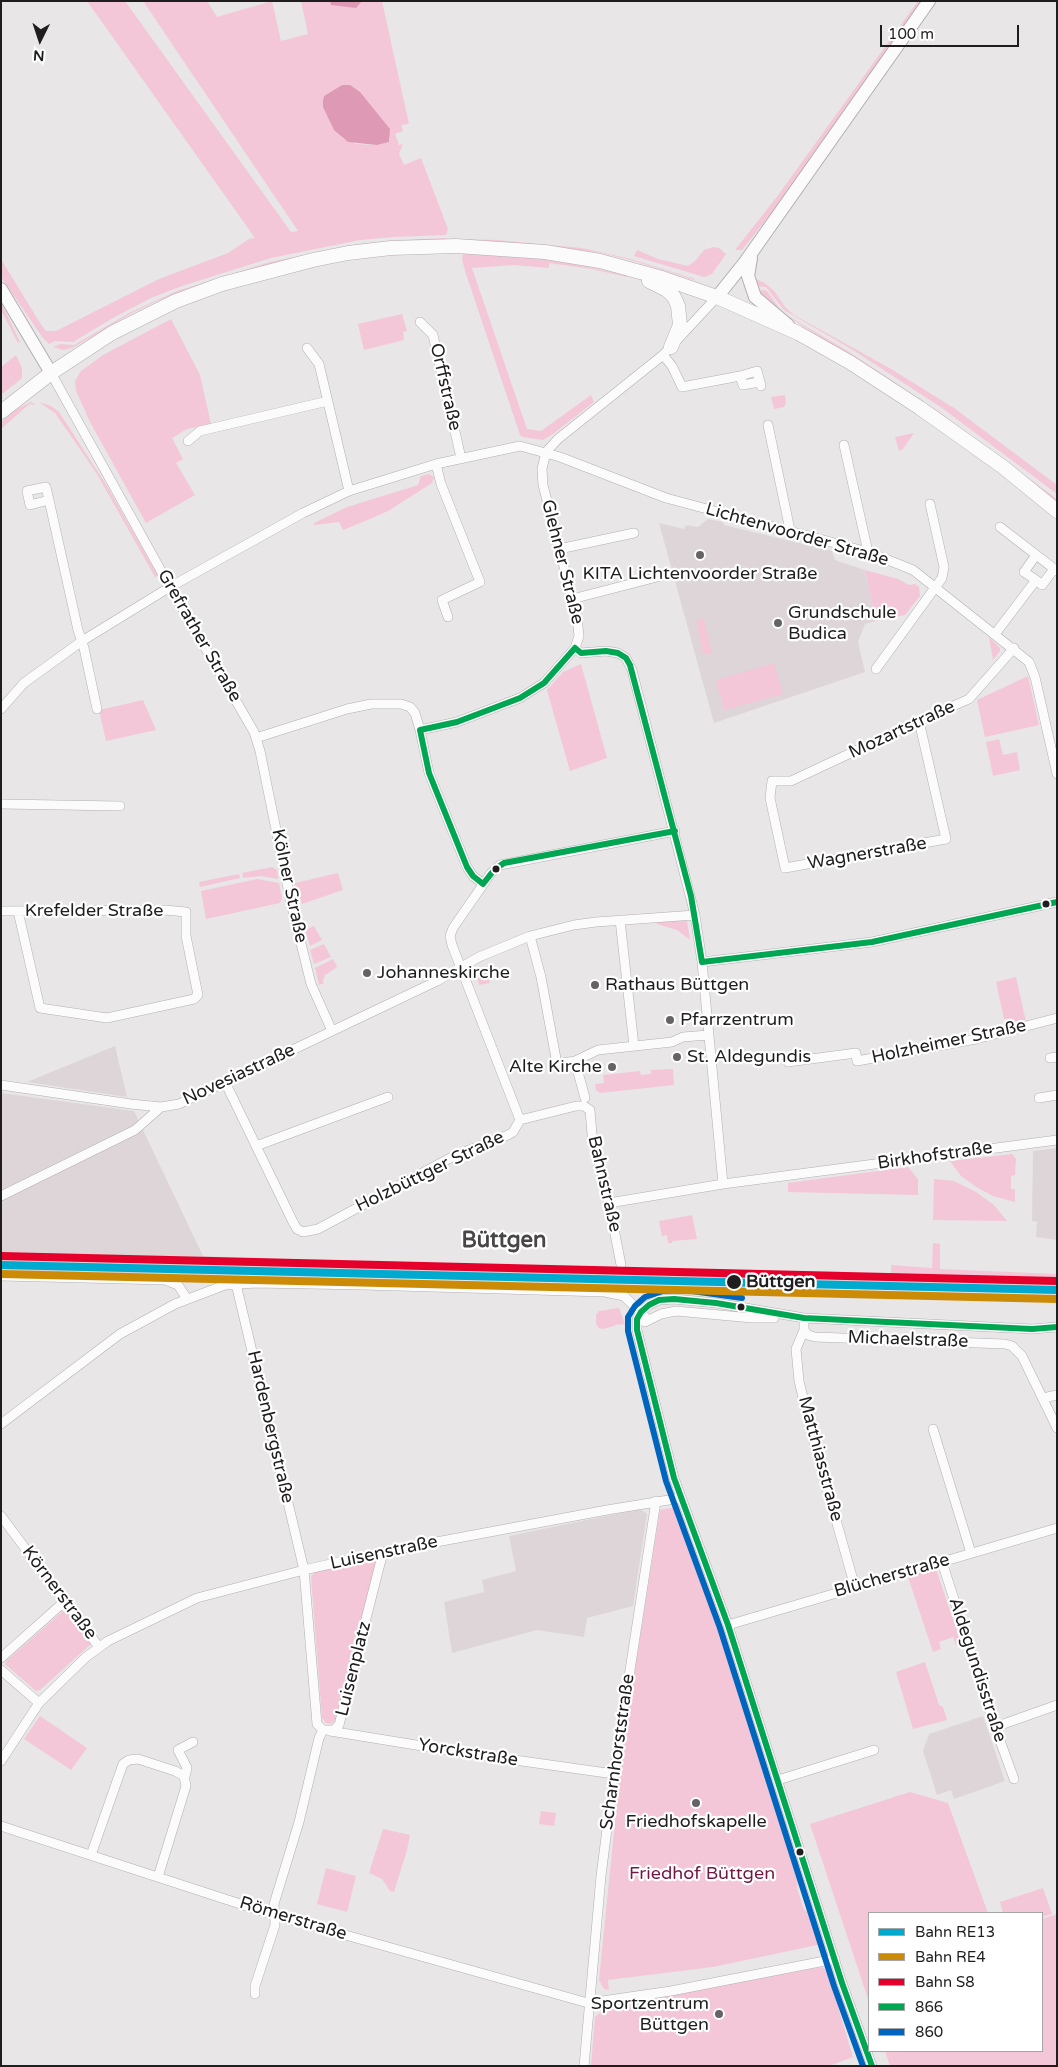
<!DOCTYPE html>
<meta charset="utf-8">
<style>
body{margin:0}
#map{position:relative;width:1058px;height:2067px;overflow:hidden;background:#e9e6e7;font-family:"Varela Round",sans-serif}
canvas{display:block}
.frame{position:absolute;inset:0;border:2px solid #1f1d1e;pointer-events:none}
.legend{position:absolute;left:868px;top:1912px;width:175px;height:140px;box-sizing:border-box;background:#fff;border:1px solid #a5a5a5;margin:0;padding:6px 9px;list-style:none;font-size:15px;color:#1f1d1e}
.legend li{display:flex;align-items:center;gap:10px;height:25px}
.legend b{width:25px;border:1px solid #a5a5a5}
.north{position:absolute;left:15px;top:15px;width:50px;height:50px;-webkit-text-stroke:4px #fff;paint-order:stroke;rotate:184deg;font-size:14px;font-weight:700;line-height:20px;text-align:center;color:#1f1d1e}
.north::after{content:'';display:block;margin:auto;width:18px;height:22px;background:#1f1d1e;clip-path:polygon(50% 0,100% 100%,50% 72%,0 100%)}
.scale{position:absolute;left:880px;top:25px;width:139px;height:22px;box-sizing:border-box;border:2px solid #1f1d1e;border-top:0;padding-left:6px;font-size:15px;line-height:18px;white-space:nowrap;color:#1f1d1e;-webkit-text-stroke:4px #fff;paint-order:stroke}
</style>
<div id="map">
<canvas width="1058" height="2067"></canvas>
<div class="frame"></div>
<ul class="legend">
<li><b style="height:6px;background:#00a9ce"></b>Bahn RE13</li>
<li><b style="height:6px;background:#cc8b06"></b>Bahn RE4</li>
<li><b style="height:6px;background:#e4002b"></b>Bahn S8</li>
<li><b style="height:6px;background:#00a651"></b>866</li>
<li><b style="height:6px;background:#0065bd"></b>860</li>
</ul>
<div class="north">N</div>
<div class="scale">100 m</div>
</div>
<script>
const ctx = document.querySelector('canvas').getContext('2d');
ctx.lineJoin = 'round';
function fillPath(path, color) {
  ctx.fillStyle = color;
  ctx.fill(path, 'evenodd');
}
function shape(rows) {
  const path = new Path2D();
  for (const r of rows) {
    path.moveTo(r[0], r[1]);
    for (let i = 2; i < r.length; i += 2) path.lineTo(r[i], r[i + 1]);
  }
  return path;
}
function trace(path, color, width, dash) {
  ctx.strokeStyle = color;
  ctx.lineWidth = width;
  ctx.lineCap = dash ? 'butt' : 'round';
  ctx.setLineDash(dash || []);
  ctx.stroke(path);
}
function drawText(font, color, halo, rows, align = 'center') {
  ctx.font = font + ' "Varela Round",sans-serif';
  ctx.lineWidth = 4.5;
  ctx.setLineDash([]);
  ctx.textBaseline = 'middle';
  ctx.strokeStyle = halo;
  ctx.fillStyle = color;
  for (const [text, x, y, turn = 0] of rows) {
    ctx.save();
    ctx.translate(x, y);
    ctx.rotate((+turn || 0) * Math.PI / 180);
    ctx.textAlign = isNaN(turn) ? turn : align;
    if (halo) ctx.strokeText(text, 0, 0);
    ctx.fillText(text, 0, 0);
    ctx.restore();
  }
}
const built = shape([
 [708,519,723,522,724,525,832,551,835,560,865,570,876,621,865,624,858,642,865,672,714,723,659,523,684,529,686,525,698,527],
 [115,1046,127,1097,27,1082],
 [1,1093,134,1111,203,1256,656,1272,1057,1281,1057,1293,889,1290,866,1287,659,1282,1,1271],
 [1057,1148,1057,1240,1036,1237,1037,1222,1032,1221,1033,1151],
 [640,1509,647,1514,633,1606,587,1618,584,1637,537,1630,452,1653,444,1602,484,1592,482,1580,516,1571,509,1536],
 [983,1716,1005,1781,954,1799,951,1790,937,1795,923,1751,929,1734]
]);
const green = shape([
 [87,1,125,1,291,232,298,231,143,1,207,1,217,17,272,1,281,41,308,34,301,1,330,1,332,5,362,1,382,1,409,124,401,125,403,131,395,134,399,145,403,144,399,154,404,165,421,158,448,229,446,235,394,237,360,240,271,258,182,286,151,298,113,318,73,342,55,341,49,344,43,338,1,277,1,259,40,323,46,331,56,331,159,279,228,253,249,239,255,238],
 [342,85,390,138,389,142,377,145,356,144,342,138,323,100,324,96],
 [918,1,925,1,781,201,742,250,735,250,776,198],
 [447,238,445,241,199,285,157,301,132,313,74,347,64,350,53,347,60,344,74,345,131,312,177,291,270,262,358,244,396,240],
 [460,239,497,240,582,248,631,259,695,279,694,280,631,260,601,253,550,246,461,241],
 [713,247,719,248,726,254,712,274,704,277,634,256,637,250,658,259,688,266,696,260,704,250],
 [463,252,514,254,556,260,627,275,627,277,592,269,549,263,549,268,514,265,472,268,527,429,541,431,591,395,594,402,553,434,543,440,523,437,520,435,465,271,462,259],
 [753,277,766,284,775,292,785,307,794,315,891,369,954,408,1057,485,1057,494,942,408,853,350,784,310,766,287,754,286],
 [763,290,767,291,783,313,846,350,938,411,1057,499,1057,503,878,373,766,303,756,291],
 [1,302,20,342,18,343,1,310],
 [402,314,407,331,403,332,404,340,364,350,358,324],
 [171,319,200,375,211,424,187,429,172,438,183,459,176,463,195,495,146,523,90,422,76,391,75,381,81,371,103,355],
 [16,355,22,368,22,378,1,395,1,367],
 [785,395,786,403,784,407,774,409,771,397],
 [31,402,36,405,30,404,26,407,1,429,1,422,15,410],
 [39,402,51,406,59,412,107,486,158,576,155,577,97,474,73,439,55,413],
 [914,433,903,449,899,451,895,437],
 [429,474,434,477,432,483,388,511,370,519,343,530,339,522,314,525,314,523,347,507,418,485,421,476],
 [865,570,898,579,909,585,915,584,919,587,920,596,905,615,876,621],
 [704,619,712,653,703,655,696,621],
 [989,637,1000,648,1000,651,993,660],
 [774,663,783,694,724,710,716,680],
 [581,664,607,758,570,771,547,690,563,672],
 [1028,676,1039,725,985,737,977,700],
 [143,700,156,730,106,741,99,710],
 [999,739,1003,755,1017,752,1020,770,993,776,986,742],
 [272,867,277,870,278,879,261,876,243,878,242,873],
 [338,873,343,890,302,904,297,895,295,883],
 [239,874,240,878,200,887,199,882],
 [257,879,279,883,282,898,280,903,206,919,201,891],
 [687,920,690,940,677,930,657,924,656,922],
 [314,926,322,940,310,946,305,930],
 [324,944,331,957,314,964,310,950],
 [333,959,337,966,336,968,325,975,323,981,324,983,319,985,315,968],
 [487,969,490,983,479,985,476,972],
 [1016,977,1026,1022,1009,1026,1007,1019,1004,1019,996,982],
 [673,1069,674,1085,600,1093,596,1090,595,1084,604,1083,603,1075,640,1071,641,1075,651,1074,651,1070],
 [1012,1154,1016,1159,1015,1175,1011,1176,1011,1189,1015,1189,1015,1202,993,1196,978,1188,961,1176,950,1161],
 [908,1167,918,1179,918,1195,788,1192,788,1183],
 [934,1179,954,1181,976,1192,994,1205,1007,1221,933,1220],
 [692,1215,697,1239,672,1241,672,1243,668,1243,667,1235,662,1236,659,1221],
 [933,1243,940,1244,940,1269,1057,1274,1057,1281,891,1276,891,1265,932,1268],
 [619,1308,625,1324,617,1325,617,1324,614,1326,603,1329,599,1328,596,1324,596,1315,599,1311],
 [677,1507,720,1628,756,1739,799,1875,797,1888,804,1910,812,1914,822,1944,713,1967,608,1980,609,1990,604,1989,599,1980,622,1753,660,1510],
 [373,1560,376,1563,336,1719,331,1724,326,1723,322,1718,311,1577,315,1572],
 [936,1569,961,1643,956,1645,953,1637,939,1642,941,1649,933,1652,908,1577],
 [63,1611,67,1611,92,1643,40,1690,36,1691,5,1664,6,1661],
 [925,1662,939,1705,943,1707,947,1720,913,1729,896,1672],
 [40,1716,87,1748,71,1770,24,1739],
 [910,1792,948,1803,988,1913,869,1913,869,2002,810,1824],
 [541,1811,556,1813,554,1826,539,1824],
 [383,1829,410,1835,407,1850,394,1892,390,1891,382,1879,369,1873],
 [326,1868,356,1876,347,1912,317,1904],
 [1043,1888,1052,1914,1042,1917,1042,1913,1003,1913,1000,1902],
 [1057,1914,1057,2066,890,2066,885,2051,1042,2051,1042,1919],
 [821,1967,827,1970,853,2057,829,2066,591,2066,595,2017,607,2007]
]);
const water = shape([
 [330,1,362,1,356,8,331,5],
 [342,85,350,85,360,92,390,129,389,142,377,145,348,142,334,130,323,107,323,100,324,96]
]);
const street = shape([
 [420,322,433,335,461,458],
 [307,348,319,364,349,491],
 [663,355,672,366,682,387,740,376],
 [51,373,170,587,254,732,260,751,291,903,311,984,332,1031],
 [759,382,743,385,740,376,757,371,761,386],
 [768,425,790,530],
 [188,441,200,431,328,401],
 [844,445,868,552],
 [436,464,441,484,480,582,442,600,448,617],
 [49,500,30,505,27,491,46,487,49,500,78,630,84,648,97,709],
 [1000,527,1057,571],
 [559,549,634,533],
 [1036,580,1024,572,1036,555],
 [572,599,661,576],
 [995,634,1036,580,1042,585,1054,569],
 [575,648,581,653,606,651,618,653,626,658,632,670,695,915,702,962,723,1184],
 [876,669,942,578,944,567,930,504],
 [1,709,24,683,82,641,170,587,303,513,349,491,436,464,520,446,560,457,666,498,868,552,913,570,1029,662,1035,677,1057,774],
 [919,721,946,839,785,868,770,798,772,781,791,781,919,721,969,699,1014,648],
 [256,738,347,709,371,704,401,704,410,707,415,713,420,730],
 [1,804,120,806],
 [483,884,473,876,467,867,429,773,420,730,457,722,520,698,544,683,575,648,579,636,577,617,543,485,542,469,546,452,558,439,663,355,717,297],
 [1,911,165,910,186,912,186,936,198,995,194,999,107,1018,40,1008,18,911],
 [620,920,634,1046],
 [530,936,541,977,557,1064,575,1061,598,1050,672,1042,683,1037,708,1035],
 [702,962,872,942,1057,902],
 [1050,1058,1057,1057],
 [575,1061,585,1098],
 [788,1062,856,1053,857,1061,976,1039,1057,1018],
 [225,1082,293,1222,297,1229,303,1232,318,1229,454,1156,508,1135,513,1132,520,1120],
 [1,1085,131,1104,161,1107,179,1104,437,981,479,957,530,936,574,925,596,922,695,915],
 [1039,1098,1057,1095],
 [520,1120,452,945,450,936,453,928,491,873,500,865,675,831],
 [520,1120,576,1106,584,1106,590,1110,592,1134,609,1203,621,1265],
 [256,1146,388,1097],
 [1,1196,135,1130,161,1107],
 [609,1203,723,1184,1057,1140],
 [1,1276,165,1280,178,1285,187,1299],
 [236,1284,304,1570,317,1724,323,1730,334,1730,339,1725,383,1552],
 [804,1318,804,1330,808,1335,815,1337,1005,1344,1012,1346,1022,1356,1057,1428],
 [645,1322,661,1314,676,1311,752,1318,774,1318],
 [804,1330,796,1349,799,1381,813,1439,855,1587],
 [1043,1398,1057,1395],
 [1,1424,120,1334,175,1304,225,1285,256,1283,363,1285,605,1292,624,1296,648,1320],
 [933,1429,971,1553],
 [1,1516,99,1647],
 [942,1562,995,1727,1014,1779],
 [728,1625,1057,1528],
 [1,1658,65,1601],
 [1,1670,39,1703],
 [995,1727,1057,1705],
 [330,1731,465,1753,614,1774],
 [1,1761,39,1703,86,1657,108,1641,197,1598,304,1570,383,1552,607,1510,681,1498],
 [185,1777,187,1768,178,1750,193,1742],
 [778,1780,874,1750],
 [1,1826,274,1915,588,2003,671,1991,835,1959],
 [91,1855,123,1764,129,1760,138,1759,175,1771,184,1776,186,1786,158,1877],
 [255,1994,255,1986,275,1925,274,1904,299,1822,319,1738,323,1730],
 [584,2066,601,1876,614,1774,656,1501],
 [872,2066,842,1983,728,1625,674,1478,637,1330,637,1319,641,1312,649,1305,659,1300,674,1299,716,1303,804,1318,1032,1329,1057,1327]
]);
const secondary = shape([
 [751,258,748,276,755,297,788,325],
 [1,289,51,373],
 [717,297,745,262,929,1]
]);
const primary = shape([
 [649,281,667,290,674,297,678,306,680,325,671,347],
 [1,412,51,373,112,333,176,301,222,284,313,260,348,253,391,248,456,246,545,252,600,261,662,278,717,297,798,333,851,363,920,408,1003,467,1057,511]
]);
const bus1 = shape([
 [575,648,581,653,606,651,618,653,626,658,630,665,691,896,702,962],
 [483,884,473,876,467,867,429,773,420,730,457,722,520,698,544,683,575,648],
 [483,884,494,870,504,863,675,831],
 [702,962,872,942,1057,902],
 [872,2066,842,1983,728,1625,674,1478,637,1330,637,1319,641,1312,649,1305,659,1300,674,1299,716,1303,804,1318,1032,1329,1057,1327]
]);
const bus2 = shape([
 [742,1298,685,1290,663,1291,645,1297,635,1306,628,1317,628,1331,666,1481,720,1628,834,1986,863,2066]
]);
const rail1 = shape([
 [1,1265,1057,1290]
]);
const rail2 = shape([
 [1,1274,1057,1299]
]);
const rail3 = shape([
 [1,1256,1057,1281]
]);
const markers = [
 [700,555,5,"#666364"],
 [778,623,5,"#666364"],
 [496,869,4.5,"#1f1d1e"],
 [1046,904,4.5,"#1f1d1e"],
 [367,973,5,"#666364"],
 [595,985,5,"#666364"],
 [670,1020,5,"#666364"],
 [677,1057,5,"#666364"],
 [612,1067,5,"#666364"],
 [734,1282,8,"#1f1d1e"],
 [741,1307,4.5,"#1f1d1e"],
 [696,1803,5,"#666364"],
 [800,1852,4.5,"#1f1d1e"],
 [719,2014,5,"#666364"]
];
const streetNames = [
 ["Orffstraße",445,387,77],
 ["Lichtenvoorder Straße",797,535,16],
 ["Glehner Straße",562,562,76],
 ["Grefrather Straße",199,636,60],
 ["Mozartstraße",902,730,-25],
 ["Wagnerstraße",867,854,-10],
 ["Kölner Straße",289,886,78],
 ["Krefelder Straße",94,911],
 ["Holzheimer Straße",949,1042,-12],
 ["Novesiastraße",239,1075,-25],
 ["Birkhofstraße",935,1156,-8],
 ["Holzbüttger Straße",430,1172,-26],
 ["Bahnstraße",604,1184,77],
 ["Michaelstraße",908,1340,2],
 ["Hardenbergstraße",270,1427,77],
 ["Matthiasstraße",820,1459,75],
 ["Luisenstraße",384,1553,-12],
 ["Blücherstraße",892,1576,-16],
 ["Körnerstraße",59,1593,53],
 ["Luisenplatz",354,1669,-76],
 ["Aldegundisstraße",977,1670,72],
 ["Scharnhorststraße",618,1752,-82],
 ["Yorckstraße",468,1753,9],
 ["Römerstraße",293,1919,17]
];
const poiNames = [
 ["KITA Lichtenvoorder Straße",700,574,"center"],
 ["Grundschule",788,613],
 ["Budica",788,634],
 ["Johanneskirche",377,973],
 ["Rathaus Büttgen",605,985],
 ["Pfarrzentrum",680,1020],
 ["St. Aldegundis",687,1057],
 ["Alte Kirche",602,1067,"right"],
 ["Friedhofskapelle",696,1822,"center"],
 ["Sportzentrum",709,2004,"right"],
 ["Büttgen",709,2025,"right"]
];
const stopNames = [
 ["Büttgen",746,1282]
];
const parkNames = [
 ["Friedhof Büttgen",702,1874]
];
const districtNames = [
 ["Büttgen",504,1241]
];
fillPath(built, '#ded5d8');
fillPath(green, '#f3c7d8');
fillPath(water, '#de99b5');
trace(street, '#b1afb0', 10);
trace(secondary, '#b1afb0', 14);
trace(primary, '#b1afb0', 15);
trace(street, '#fcfbfb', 9);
trace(secondary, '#fcfbfb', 12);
trace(primary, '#fcfbfb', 14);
trace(bus1, '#00a651', 6);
trace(bus2, '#0065bd', 6);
trace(rail1, '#00a9ce', 8);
trace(rail2, '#cc8b06', 8);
trace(rail3, '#e4002b', 8);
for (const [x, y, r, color] of markers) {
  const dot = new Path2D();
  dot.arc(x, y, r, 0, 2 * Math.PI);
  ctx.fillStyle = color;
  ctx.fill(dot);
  trace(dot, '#fff', 2);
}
drawText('18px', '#1f1d1e', '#fff', streetNames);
drawText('18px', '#1f1d1e', '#fff', poiNames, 'left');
drawText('bold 18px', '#1f1d1e', '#fff', stopNames, 'left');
drawText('18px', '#711944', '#fff', parkNames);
drawText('bold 22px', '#494647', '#fff', districtNames);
</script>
